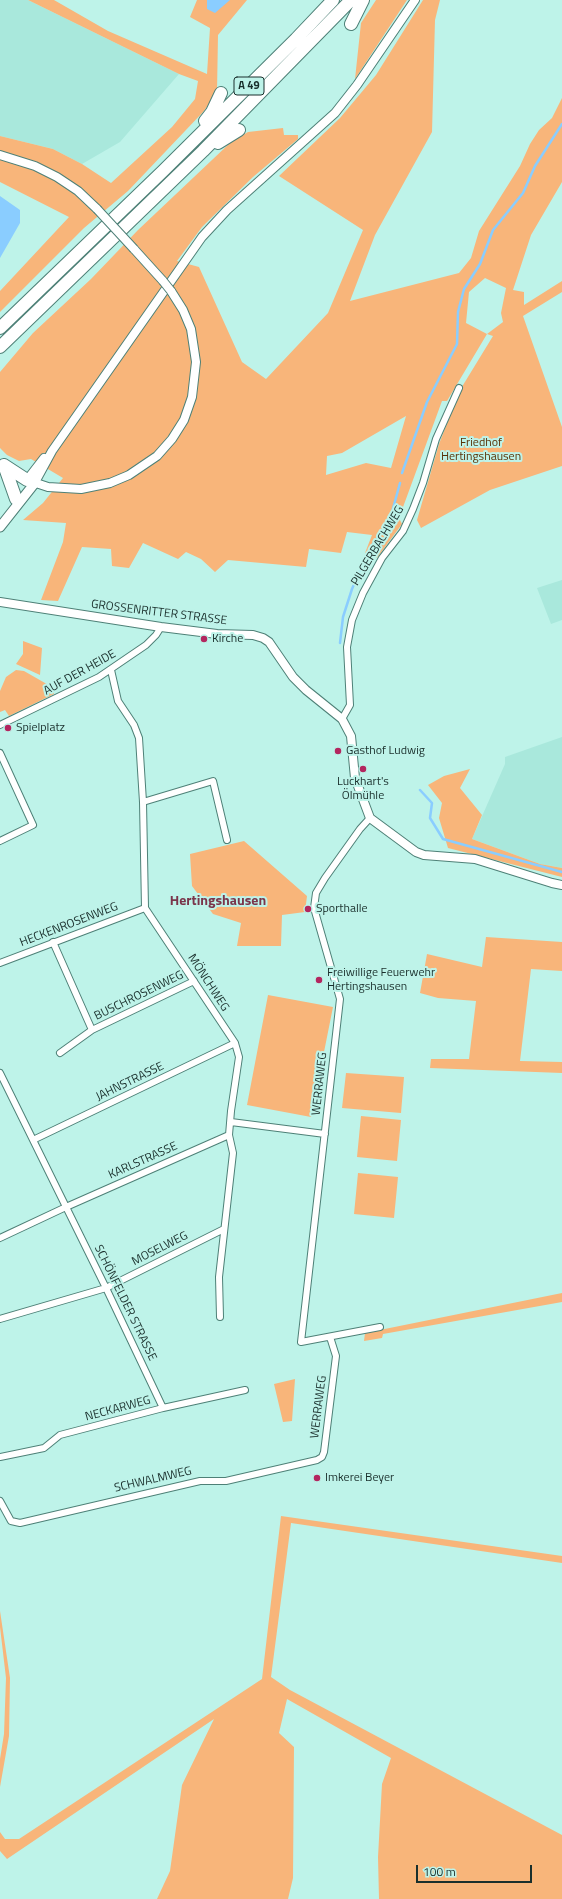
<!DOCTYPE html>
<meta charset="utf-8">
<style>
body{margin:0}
#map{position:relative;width:562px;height:1899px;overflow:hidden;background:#bef3e9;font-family:"Titillium Web",sans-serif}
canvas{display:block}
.scale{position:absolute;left:416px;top:1865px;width:116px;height:18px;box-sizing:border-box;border:2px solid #1a2f2c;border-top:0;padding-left:5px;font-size:12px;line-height:14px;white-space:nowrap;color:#1a2f2c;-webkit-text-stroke:3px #bef3e9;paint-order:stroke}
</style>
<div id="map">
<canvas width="562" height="1899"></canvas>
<div class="scale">100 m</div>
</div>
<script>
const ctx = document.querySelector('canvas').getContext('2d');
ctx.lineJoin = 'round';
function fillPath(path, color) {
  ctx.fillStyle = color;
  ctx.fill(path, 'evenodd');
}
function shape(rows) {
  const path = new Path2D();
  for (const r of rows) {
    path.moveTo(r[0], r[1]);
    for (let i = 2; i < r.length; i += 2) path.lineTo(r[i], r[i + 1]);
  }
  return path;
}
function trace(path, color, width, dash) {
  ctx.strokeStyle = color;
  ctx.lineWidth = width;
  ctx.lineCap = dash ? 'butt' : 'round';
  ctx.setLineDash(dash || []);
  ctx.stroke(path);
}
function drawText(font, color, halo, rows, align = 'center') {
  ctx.font = font + ' "Titillium Web",sans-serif';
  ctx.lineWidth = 4;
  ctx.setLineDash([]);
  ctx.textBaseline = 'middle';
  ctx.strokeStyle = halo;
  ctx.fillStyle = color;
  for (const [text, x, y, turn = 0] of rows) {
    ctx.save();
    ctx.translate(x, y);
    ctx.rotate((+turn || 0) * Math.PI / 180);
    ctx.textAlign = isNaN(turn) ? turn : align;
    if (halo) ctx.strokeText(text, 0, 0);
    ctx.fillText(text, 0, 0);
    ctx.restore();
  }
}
const built = shape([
 [0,0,28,0,179,74,120,142,82,164,53,149,0,136],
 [562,580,562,620,551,624,537,588],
 [562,737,562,868,540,864,472,839,505,764,505,757]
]);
const green = shape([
 [28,0,54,0,108,31,207,74,210,28,190,17,197,0,247,0,218,35,217,92,204,111,128,191,84,228,0,312,0,291,69,217,0,182,0,136,53,149,82,164,111,183,172,127,195,99,198,81,179,74],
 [376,0,407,0,355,79,361,23],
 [423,0,440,0,435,20,432,132,375,235,350,301,459,273,471,258,479,231,520,166,530,144,539,130,552,118,562,98,562,182,531,235,513,290,524,292,524,305,562,281,562,292,523,316,562,427,562,466,490,490,421,528,417,520,439,444,460,390,493,336,487,334,447,401,442,401,399,518,402,524,377,558,365,553,372,535,347,532,341,553,309,549,306,567,228,560,215,572,201,559,186,552,178,559,143,543,129,568,112,566,111,549,82,547,58,601,41,600,63,542,66,523,23,520,43,503,63,478,31,459,19,461,7,455,0,448,0,372,33,333,91,279,138,230,231,142,248,132,283,128,284,135,298,135,298,139,253,177,202,227,177,261,199,267,242,362,266,379,328,313,363,230,279,176,340,118,376,75],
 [485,278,506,288,501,313,503,322,487,334,466,323,469,292],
 [406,416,391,468,366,463,326,475,327,456,342,453],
 [23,641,42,648,40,675,16,664,23,654],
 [16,670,24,671,52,687,54,689,54,694,9,716,5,710,0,712,0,691,6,677],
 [470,769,460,788,482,815,472,839,540,864,562,868,562,877,448,848,439,818,442,803,428,785,444,776],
 [244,841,307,896,305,912,282,915,281,946,237,946,241,923,213,914,192,886,190,854],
 [486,937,562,942,562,971,531,969,520,1061,562,1062,562,1073,430,1068,431,1059,469,1059,476,1001,438,998,420,993,427,954,482,967],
 [268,995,333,1007,311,1117,247,1105],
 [346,1073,404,1077,401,1113,342,1108],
 [361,1116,401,1120,397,1161,357,1157],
 [358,1173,398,1177,394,1218,354,1214],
 [562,1293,562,1302,383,1334,382,1338,364,1341,365,1333],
 [295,1379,292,1421,283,1422,274,1384],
 [281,1516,562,1556,562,1563,291,1523,271,1677,290,1690,562,1835,562,1899,379,1899,378,1857,382,1784,391,1758,287,1699,279,1733,294,1747,293,1878,288,1899,157,1899,170,1871,182,1785,214,1719,7,1859,0,1851,0,1832,5,1839,19,1839,262,1679],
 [0,1611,10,1678,9,1736,0,1787,0,1759,4,1734,6,1678,0,1627]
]);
const water = shape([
 [207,0,230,0,215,13,207,9],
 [0,196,20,210,20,223,0,258]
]);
const stream = shape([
 [402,473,427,402,457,344,458,312,464,289,480,264,493,230,523,193,535,166,562,124],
 [340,643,343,617,352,589,370,548,389,523,400,483],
 [420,790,432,803,430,818,443,839,562,872]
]);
const minor = shape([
 [111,670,118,701,134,725,139,738,143,802,145,908,235,1043,239,1057,231,1111,229,1135,233,1153,219,1277,220,1317],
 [342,719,350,705,347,647,352,620,363,593,382,558,403,531,413,509,423,483,436,439,459,388],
 [0,725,99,677,146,645,156,635,161,627],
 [0,753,33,825,0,841],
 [143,802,213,781,227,840],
 [370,818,360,829,325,878,316,893,314,908,340,999,301,1342,380,1327],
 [53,942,92,1030],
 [0,963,145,908],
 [60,1053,92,1030,194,981],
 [0,1073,106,1288,163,1408],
 [231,1122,325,1134],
 [33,1140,235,1043],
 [0,1238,66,1207,229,1135],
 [0,1319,106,1288,224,1229],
 [0,1457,44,1448,60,1435,163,1408,245,1390],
 [0,1501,11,1521,20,1523,200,1481,226,1481,317,1460,322,1457,324,1452,336,1356,330,1337]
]);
const tertiary = shape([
 [0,155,35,166,57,177,78,191,97,209],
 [134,249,163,281],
 [44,458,27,480,48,487,81,489,110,483,129,475,157,456,172,439,184,420,192,397,196,362,191,329,183,310,171,291],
 [34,484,52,451,202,237,227,210,335,113,357,85,415,0],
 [0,602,161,627,217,634,253,635,263,638,269,642,293,677,306,690,342,719,351,736,355,778,370,818,416,852,424,855,475,859,552,883,562,885]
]);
const secondary = shape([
 [0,527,34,484]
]);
const motorway = shape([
 [351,24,363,0],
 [205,121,212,112,221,93],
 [218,143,239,130],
 [0,328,163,171,296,39,333,0],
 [0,347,203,151,351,0],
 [4,465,16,499],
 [4,465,27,480]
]);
const tertiaryBridge = shape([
 [97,209,134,249],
 [163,281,171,291]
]);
const markers = [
 [204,639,4,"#b3265f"],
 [8,728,4,"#b3265f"],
 [338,751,4,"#b3265f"],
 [363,769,4,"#b3265f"],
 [308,909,4,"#b3265f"],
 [319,980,4,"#b3265f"],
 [317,1478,4,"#b3265f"]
];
const shields = [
 [249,86,30]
];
const shieldNames = [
 ["A 49",249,86]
];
const parkNames = [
 ["Friedhof",481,443],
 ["Hertingshausen",481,457]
];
const streetNames = [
 ["PILGERBACHWEG",378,546,-59],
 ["GROSSENRITTER STRASSE",159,613,7],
 ["AUF DER HEIDE",80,673,-29],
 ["HECKENROSENWEG",69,925,-21],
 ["MÖNCHWEG",208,983,57],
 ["BUSCHROSENWEG",139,996,-26],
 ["JAHNSTRASSE",130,1082,-26],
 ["WERRAWEG",320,1084,-84],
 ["KARLSTRASSE",143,1161,-24],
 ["MOSELWEG",160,1249,-27],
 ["SCHÖNFELDER STRASSE",125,1303,64],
 ["WERRAWEG",319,1407,-83],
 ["NECKARWEG",118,1409,-15],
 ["SCHWALMWEG",153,1480,-13]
];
const poiNames = [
 ["Kirche",212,639],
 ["Spielplatz",16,728],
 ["Gasthof Ludwig",346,751],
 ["Luckhart's",363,782,"center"],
 ["Ölmühle",363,796,"center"],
 ["Sporthalle",316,909],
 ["Freiwillige Feuerwehr",327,973],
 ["Hertingshausen",327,987],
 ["Imkerei Beyer",325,1478]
];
const quarterNames = [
 ["Hertingshausen",218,902]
];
fillPath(built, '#a9e8dc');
fillPath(green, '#f8b57a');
fillPath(water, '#8acdff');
trace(stream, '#8acdff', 2.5);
trace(minor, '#4e8077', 8);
trace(tertiary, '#4e8077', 10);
trace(secondary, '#4e8077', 11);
trace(motorway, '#4e8077', 14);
trace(minor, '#fff', 6);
trace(tertiary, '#fff', 8);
trace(secondary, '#fff', 9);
trace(motorway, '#fff', 12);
trace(tertiaryBridge, '#4e8077', 10, []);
trace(tertiaryBridge, '#fff', 8);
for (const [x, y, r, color] of markers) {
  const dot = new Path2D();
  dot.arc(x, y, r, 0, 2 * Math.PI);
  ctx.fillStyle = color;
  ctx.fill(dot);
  trace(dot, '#bef3e9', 1.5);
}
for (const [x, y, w] of shields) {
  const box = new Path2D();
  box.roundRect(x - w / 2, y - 9, w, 18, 3);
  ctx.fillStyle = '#bef3e9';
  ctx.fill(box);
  trace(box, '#1a2f2c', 1);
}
drawText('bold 11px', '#1a2f2c', null, shieldNames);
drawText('12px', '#593207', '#bef3e9', parkNames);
drawText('12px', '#1a2f2c', '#bef3e9', streetNames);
drawText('12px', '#1a2f2c', '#bef3e9', poiNames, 'left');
drawText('bold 14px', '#7a354b', '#bef3e9', quarterNames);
</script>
